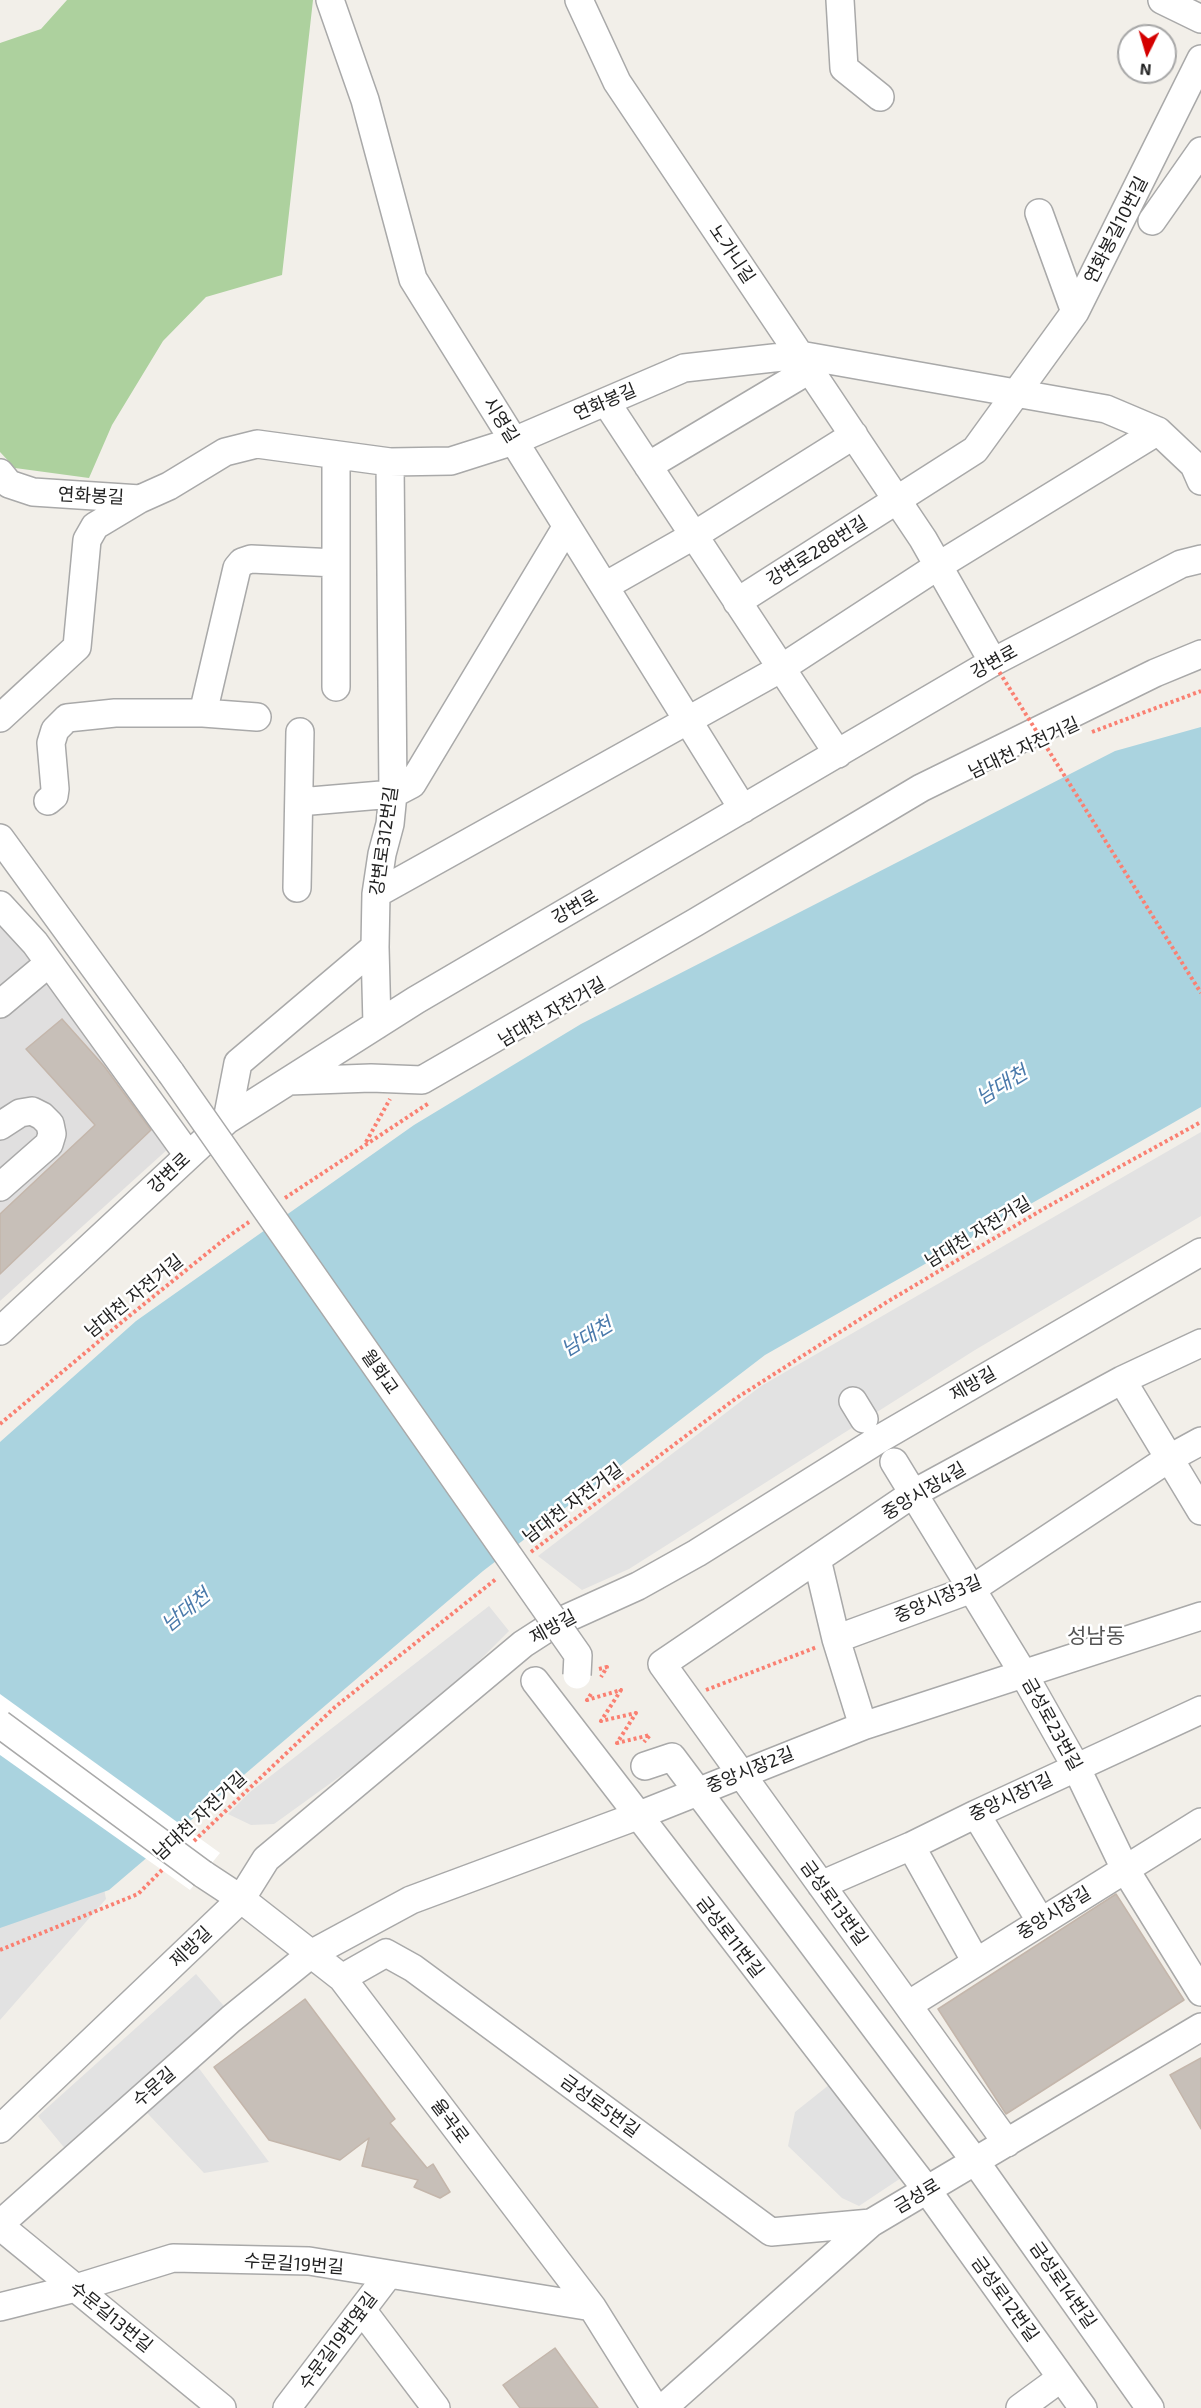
<!DOCTYPE html>
<meta charset="utf-8">
<style>
body{margin:0}
#map{position:relative;width:1201px;height:2408px;overflow:hidden;background:#f2efe9;font-family:"Exo 2",sans-serif}
canvas{display:block}
.north{position:absolute;left:1117px;top:24px;width:60px;height:60px;box-sizing:border-box;background:#fff;border:2px solid #a7a7a7;border-radius:50%;rotate:185deg;font-size:16px;font-weight:700;line-height:24px;text-align:center;color:#222}
.north::after{content:'';display:block;margin:auto;width:21px;height:27px;background:#d40000;clip-path:polygon(50% 0,100% 100%,50% 72%,0 100%)}
</style>
<div id="map">
<canvas width="1201" height="2408"></canvas>
<div class="north">N</div>
</div>
<script>
const ctx = document.querySelector('canvas').getContext('2d');
ctx.lineJoin = 'round';
function fillPath(path, color) {
  ctx.fillStyle = color;
  ctx.fill(path, 'evenodd');
}
function shape(rows) {
  const path = new Path2D();
  for (const r of rows) {
    path.moveTo(r[0], r[1]);
    for (let i = 2; i < r.length; i += 2) path.lineTo(r[i], r[i + 1]);
  }
  return path;
}
function trace(path, color, width, dash) {
  ctx.strokeStyle = color;
  ctx.lineWidth = width;
  ctx.lineCap = dash ? 'butt' : 'round';
  ctx.setLineDash(dash || []);
  ctx.stroke(path);
}
function drawText(font, color, halo, rows, align = 'center') {
  ctx.font = font + ' "Exo 2","Noto Sans KR",sans-serif';
  ctx.lineWidth = 5;
  ctx.setLineDash([]);
  ctx.textBaseline = 'middle';
  ctx.strokeStyle = halo;
  ctx.fillStyle = color;
  for (const [text, x, y, turn = 0] of rows) {
    ctx.save();
    ctx.translate(x, y);
    ctx.rotate((+turn || 0) * Math.PI / 180);
    ctx.textAlign = isNaN(turn) ? turn : align;
    if (halo) ctx.strokeText(text, 0, 0);
    ctx.fillText(text, 0, 0);
    ctx.restore();
  }
}
const residential = shape([
 [0,917,169,1148,0,1301]
]);
const forest = shape([
 [67,0,313,0,282,275,206,297,163,341,112,425,89,478,15,468,0,452,0,43,41,29]
]);
const parking = shape([
 [1201,1132,1201,1216,975,1350,629,1569,582,1590,538,1556,761,1386],
 [489,1606,509,1631,425,1715,274,1824,251,1825,228,1814,250,1792],
 [103,1884,106,1899,0,2020,0,1918],
 [196,1974,230,2013,186,2051,269,2162,204,2173,132,2097,72,2157,38,2116],
 [834,2081,907,2174,859,2206,842,2198,788,2146,795,2112]
]);
const water = shape([
 [1201,727,1201,1107,765,1355,483,1571,109,1890,0,1928,0,1442,136,1321,414,1125,581,1024,1115,751]
]);
const pier = shape([
 [0,1694,220,1853,190,1890,0,1755]
]);
const building = shape([
 [62,1019,104,1066,151,1130,0,1274,0,1214,95,1125,26,1049,62,1019],
 [1116,1894,1184,2000,1006,2114,938,2009,1116,1894],
 [305,1999,395,2119,390,2123,427,2168,433,2164,450,2192,440,2198,414,2187,418,2180,362,2166,369,2138,340,2160,269,2140,214,2067,305,1999],
 [1201,2058,1201,2129,1170,2075,1201,2058],
 [555,2348,598,2408,520,2408,503,2385,555,2348]
]);
const path = shape([
 [1092,732,1201,691],
 [366,1142,390,1099],
 [285,1198,429,1103],
 [0,1424,128,1317,226,1238,249,1222],
 [531,1552,735,1399,887,1302,1045,1208,1201,1122],
 [599,1669,607,1667,601,1677],
 [706,1690,817,1647],
 [591,1694,587,1700,621,1690,601,1721,636,1713,617,1743,650,1735,644,1742],
 [194,1841,335,1707,496,1579],
 [0,1950,138,1894,162,1870]
]);
const minor = shape([
 [330,0,365,100,413,279,743,809],
 [579,0,617,82,923,539,993,662],
 [840,0,844,68,880,97],
 [1162,0,1201,19],
 [1039,213,1075,312],
 [1152,221,1201,151],
 [606,402,838,754],
 [648,466,809,370],
 [0,473,9,484,33,492,140,499,169,486,225,452,257,444,390,462,451,461,514,441,684,368,800,355,1106,409,1158,431,1194,465,1201,481],
 [605,586,693,536,854,435],
 [737,602,975,450,1075,312,1201,59],
 [336,687,336,455],
 [203,713,237,568,242,562,251,559,336,563],
 [0,718,77,647,87,540,95,526,140,499],
 [48,801,54,796,55,789,51,743,55,730,67,718,115,713,203,713,257,717],
 [299,802,393,794,412,784,567,526],
 [0,838,171,1073],
 [297,888,300,732],
 [376,894,780,669,938,566,1158,431],
 [0,905,35,943,188,1155],
 [375,947,377,1025],
 [0,1004,49,963],
 [289,1081,371,1078,422,1080,696,922,921,788,1155,673,1201,654],
 [227,1120,238,1063,375,947,376,894,382,854,390,824,393,794,390,462],
 [0,1126,20,1113,32,1111,42,1116,50,1124,52,1134,49,1144,0,1187],
 [0,1331,227,1120,416,1000,993,662,1181,564,1201,559],
 [1122,1380,1201,1511],
 [853,1401,864,1419],
 [894,1462,1023,1673,1076,1767,1125,1869,1201,1992],
 [817,1559,836,1639,863,1726],
 [836,1639,972,1589,1168,1459,1201,1441],
 [535,1681,927,2190,1083,2408],
 [645,1766,672,1757,975,2161,1150,2408],
 [976,1814,1041,1922],
 [911,1846,976,1962],
 [203,1874,241,1899,342,1978,592,2307,655,2408],
 [821,1885,911,1846,976,1814,1201,1710],
 [342,1978,386,1953,413,1968,771,2232,871,2223],
 [908,2005,1201,1822],
 [0,2129,241,1899,266,1859,523,1644,554,1624,638,1586,697,1553,881,1438,1201,1252],
 [1007,2143,662,1664,914,1493,1122,1380,1201,1343],
 [0,2224,231,2019,311,1954,411,1900,637,1816,863,1726,1201,1616],
 [0,2226,222,2408],
 [0,2307,76,2288,173,2258,309,2261,592,2307],
 [362,2310,436,2408],
 [287,2408,389,2274],
 [663,2408,871,2223,1201,2027],
 [1020,2408,1061,2378]
]);
const pathBridge = shape([
 [993,662,1201,993]
]);
const minorBridge = shape([
 [171,1073,578,1655,577,1675],
 [0,1724,203,1874]
]);
const streetNames = [
 ["연화봉길10번길",1116,230,-63],
 ["노가니길",732,254,56],
 ["연화봉길",605,402,-23],
 ["시영길",501,420,58],
 ["연화봉길",91,496,3],
 ["강변로288번길",817,551,-32],
 ["강변로",994,662,-29],
 ["남대천 자전거길",1024,748,-25],
 ["강변로312번길",384,841,-82],
 ["강변로",575,907,-30],
 ["남대천 자전거길",552,1012,-30],
 ["강변로",169,1173,-43],
 ["남대천 자전거길",978,1232,-31],
 ["남대천 자전거길",134,1296,-39],
 ["월화교",380,1372,55],
 ["제방길",973,1384,-30],
 ["중앙시장4길",924,1491,-31],
 ["남대천 자전거길",573,1503,-37],
 ["중앙시장3길",938,1599,-23],
 ["제방길",553,1627,-29],
 ["금성로23번길",1052,1724,61],
 ["중앙시장2길",750,1770,-22],
 ["중앙시장1길",1011,1797,-25],
 ["남대천 자전거길",200,1816,-43],
 ["금성로13번길",834,1903,54],
 ["중앙시장길",1054,1913,-32],
 ["금성로11번길",730,1937,52],
 ["제방길",191,1947,-44],
 ["수문길",154,2087,-41],
 ["금성로5번길",600,2106,36],
 ["율곡로",450,2121,53],
 ["금성로",917,2196,-31],
 ["수문길19번길",294,2264,4],
 ["금성로14번길",1063,2285,55],
 ["금성로12번길",1005,2299,54],
 ["수문길13번길",111,2317,39],
 ["수문길19번옆길",338,2341,-53]
];
const waterNames = [
 ["남대천",1002,1085,-31],
 ["남대천",587,1337,-31],
 ["남대천",186,1610,-39]
];
const quarterNames = [
 ["성남동",1096,1636]
];
fillPath(residential, '#e0dfdf');
fillPath(forest, '#add19e');
fillPath(parking, '#e2e2e2');
fillPath(water, '#aad3df');
fillPath(pier, '#fff');
fillPath(building, '#c7bfb8');
trace(building, '#c4b6ab', 1.5);
trace(minor, '#a9a9a9', 30);
trace(path, '#fa8072', 4, [3, 3]);
trace(minor, '#fff', 27);
trace(minorBridge, '#a9a9a9', 30, []);
trace(pathBridge, '#fa8072', 4, [3, 3]);
trace(minorBridge, '#fff', 27);
drawText('18px', '#222', '#fff', streetNames);
drawText('italic 20px', '#4a7aab', '#fff', waterNames);
drawText('21px', '#555', '#fff', quarterNames);
</script>
